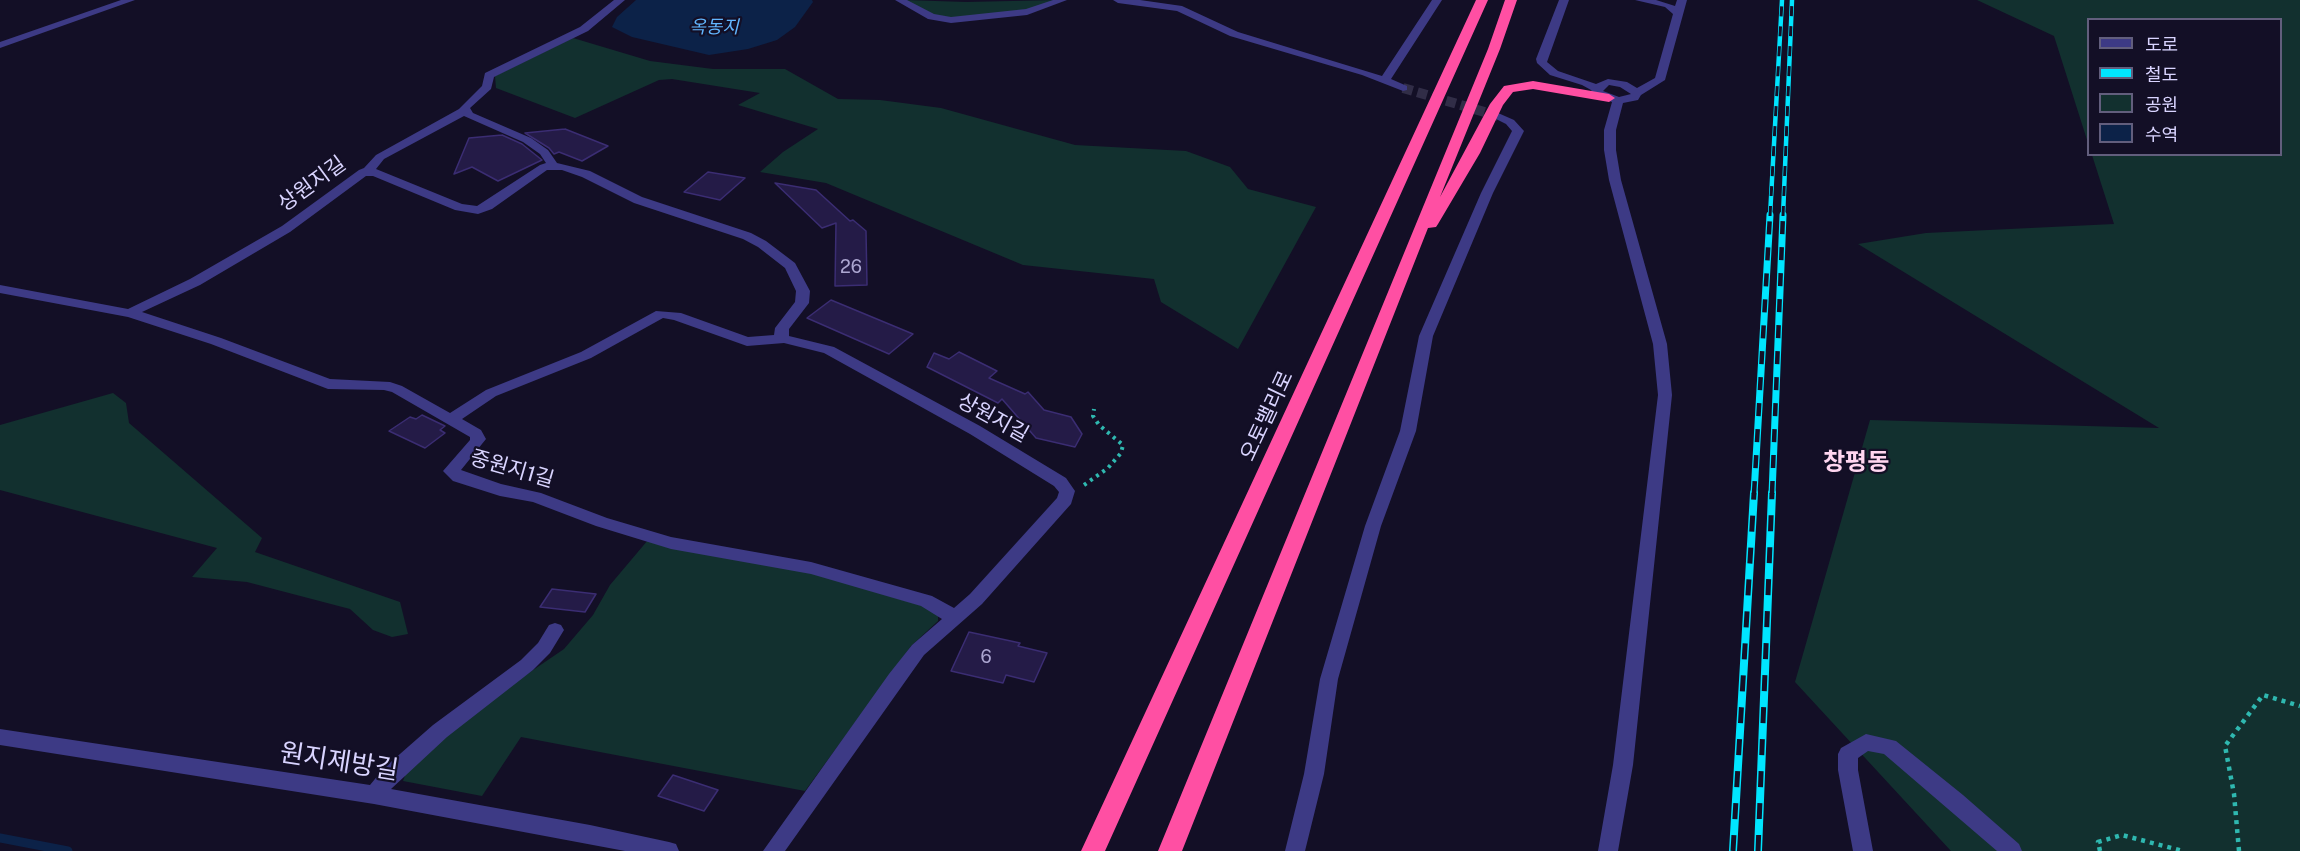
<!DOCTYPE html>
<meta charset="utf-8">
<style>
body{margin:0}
#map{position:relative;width:2300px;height:851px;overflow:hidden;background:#130f26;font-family:"Public Sans","Noto Sans KR",sans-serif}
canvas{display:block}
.legend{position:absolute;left:2087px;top:18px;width:195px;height:138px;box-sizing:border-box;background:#130f26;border:2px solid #625e7d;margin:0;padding:8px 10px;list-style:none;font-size:18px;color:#d9d4ff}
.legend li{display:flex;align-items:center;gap:12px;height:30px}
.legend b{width:30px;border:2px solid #625e7d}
</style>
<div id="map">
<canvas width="2300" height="851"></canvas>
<ul class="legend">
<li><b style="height:8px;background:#3d3a85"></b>도로</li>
<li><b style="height:8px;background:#00e5ff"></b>철도</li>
<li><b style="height:16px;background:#12302f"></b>공원</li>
<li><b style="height:16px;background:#0c2248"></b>수역</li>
</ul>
</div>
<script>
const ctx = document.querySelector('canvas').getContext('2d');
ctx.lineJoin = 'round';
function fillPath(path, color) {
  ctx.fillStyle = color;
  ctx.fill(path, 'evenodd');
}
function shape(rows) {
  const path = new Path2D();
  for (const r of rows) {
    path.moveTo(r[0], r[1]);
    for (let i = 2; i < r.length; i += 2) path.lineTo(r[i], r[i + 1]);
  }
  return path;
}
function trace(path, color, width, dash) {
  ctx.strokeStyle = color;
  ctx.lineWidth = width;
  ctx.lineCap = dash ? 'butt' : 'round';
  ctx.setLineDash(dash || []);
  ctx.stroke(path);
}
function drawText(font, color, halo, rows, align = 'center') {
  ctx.font = font + ' "Public Sans","Noto Sans KR",sans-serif';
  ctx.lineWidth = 4.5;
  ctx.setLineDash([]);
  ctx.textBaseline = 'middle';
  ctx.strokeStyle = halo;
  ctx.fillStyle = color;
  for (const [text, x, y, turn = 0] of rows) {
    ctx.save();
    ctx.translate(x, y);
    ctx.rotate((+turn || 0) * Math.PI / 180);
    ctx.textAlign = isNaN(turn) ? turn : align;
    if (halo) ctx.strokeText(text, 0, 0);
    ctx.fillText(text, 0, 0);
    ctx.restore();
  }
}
const green = shape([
 [905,0,966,2,1058,0,1038,8,963,18,934,16],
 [1977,0,2300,0,2300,851,1951,851,1795,682,1870,420,2159,428,1858,244,1926,233,2114,224,2092,155,2280,154,2280,20,2088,20,2088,143,2054,36],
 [573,38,650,61,713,69,785,69,838,99,880,100,941,108,1075,145,1186,151,1230,167,1248,189,1316,207,1238,349,1161,302,1154,279,1023,265,826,183,760,172,783,152,818,129,738,105,760,93,672,79,659,80,575,118,496,88,495,76],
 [113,393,126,403,129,423,262,538,255,552,400,602,408,634,392,637,373,630,350,609,247,582,192,577,217,548,0,490,0,425],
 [648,540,808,572,923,606,938,613,938,621,911,646,805,791,521,737,482,796,403,781,408,767,473,711,564,649,593,615,610,585]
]);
const water = shape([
 [636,0,812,0,813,2,795,27,777,40,748,49,709,55,632,37,612,27,617,17]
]);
const stream = shape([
 [0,838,68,851]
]);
const building = shape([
 [565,129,608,146,582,161,559,152,554,154,549,148,525,133,565,129],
 [502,135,522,144,542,160,498,181,472,167,454,174,469,138,502,135],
 [708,172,745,178,720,200,684,192,708,172],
 [775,183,816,190,850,221,853,220,866,231,867,285,835,286,836,223,822,228,775,183],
 [831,300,913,334,889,354,807,318,831,300],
 [959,352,997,371,989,378,1025,394,1028,392,1044,410,1071,417,1082,434,1075,447,1036,438,1002,399,998,403,927,367,934,353,949,359,959,352],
 [422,415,445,426,440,430,445,433,425,448,389,431,410,417,416,419,422,415],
 [552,589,596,594,585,612,540,607,552,589],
 [969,632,1020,643,1018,646,1047,653,1034,682,1006,675,1003,683,951,671,969,632],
 [673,775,718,790,704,811,658,796,673,775]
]);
const minorTunnel = shape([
 [1403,88,1498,116]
]);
const pathFar1 = shape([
 [1084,485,1108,468,1121,453,1123,445,1099,425,1093,416,1094,409]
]);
const path = shape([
 [2100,851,2098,842,2122,835,2183,851],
 [2239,851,2234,794,2225,746,2263,695,2300,706]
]);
const minor = shape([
 [121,0,135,0,0,48,0,42,121,0],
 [614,0,625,0,588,31,494,77,491,89,470,108,473,113,531,138,548,150,557,163,590,171,642,197,751,233,766,241,795,263,810,291,809,303,789,329,789,336,834,347,980,426,1066,478,1075,491,1071,504,982,604,924,655,785,851,763,851,889,674,912,645,942,619,921,606,811,574,671,549,596,526,533,502,500,496,453,481,443,471,470,440,470,437,392,392,384,390,328,389,211,344,128,317,0,293,0,285,128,309,190,279,282,226,359,170,364,168,376,155,459,109,482,86,485,73,580,27,614,0],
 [464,116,523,142,540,154,546,163,540,165,477,206,462,204,376,169,384,159,464,116],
 [547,170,562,170,582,177,634,203,743,239,758,247,785,268,796,291,795,302,775,328,774,335,748,337,681,313,656,311,581,352,486,390,450,413,402,386,390,382,330,379,221,338,142,312,200,285,290,232,366,176,373,176,455,210,478,214,492,209,547,170],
 [663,318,674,320,747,346,784,343,824,353,970,434,1054,486,1059,492,1057,498,970,594,954,608,932,596,811,562,671,537,607,518,541,493,501,484,461,470,486,439,481,430,462,419,496,396,591,358,663,318],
 [895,0,907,0,934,14,951,17,1026,9,1053,0,1067,0,1027,15,951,23,928,19,895,0],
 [1113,0,1140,0,1182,6,1238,32,1382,76,1432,0,1442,0,1391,79,1407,86,1407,90,1403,91,1362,75,1230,36,1177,11,1118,3,1113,0],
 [1559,0,1569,0,1547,62,1558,71,1596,84,1608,79,1627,82,1637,88,1655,78,1673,14,1665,7,1635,0,1656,0,1675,6,1677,0,1687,0,1665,80,1641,95,1638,100,1623,103,1616,130,1616,150,1621,180,1667,344,1672,395,1633,765,1618,851,1598,851,1613,765,1658,395,1653,344,1609,180,1604,150,1604,130,1612,102,1594,95,1591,90,1582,85,1550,75,1537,63,1536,59,1559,0],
 [1609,85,1620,87,1631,94,1619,97,1603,91,1609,85],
 [1498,113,1514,120,1524,131,1493,193,1433,336,1416,431,1381,526,1338,679,1324,774,1305,851,1285,851,1304,774,1320,679,1365,526,1400,431,1419,336,1481,193,1512,131,1506,124,1494,118,1492,116,1498,113],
 [555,623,561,625,564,630,550,653,533,670,447,737,391,789,590,825,669,842,676,844,679,851,625,851,374,804,0,745,0,729,370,785,384,768,433,725,521,660,538,643,549,625,555,623],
 [1866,734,1896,741,1963,795,2019,844,2022,851,1997,851,1884,754,1868,751,1858,758,1858,770,1873,851,1853,851,1838,770,1838,754,1841,748,1866,734]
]);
const highway = shape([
 [1476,0,1488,0,1105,851,1081,851,1476,0],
 [1505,0,1517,0,1500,49,1440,197,1490,104,1504,86,1533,81,1609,94,1615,98,1609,102,1533,89,1513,92,1503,105,1480,153,1438,224,1436,227,1428,228,1182,851,1158,851,1488,49,1505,0]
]);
const railFar2 = shape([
 [1770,216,1782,0],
 [1783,216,1792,0]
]);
const railFar1 = shape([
 [1754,494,1770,215],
 [1772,494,1783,215]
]);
const rail = shape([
 [1733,851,1754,493],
 [1758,851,1772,493]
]);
const farWaternames = [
 ["옥동지",714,27]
];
const numberNames = [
 ["26",851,267],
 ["6",986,657]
];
const streetNames = [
 ["상원지길",312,184,-36],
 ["오토밸리로",1267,416,-65],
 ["상원지길",993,418,29],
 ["중원지1길",512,469,16]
];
const quarterNames = [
 ["창평동",1856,463]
];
const nearStreetnames = [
 ["원지제방길",339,762,9]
];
fillPath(green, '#12302f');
fillPath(water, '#0c2248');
trace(stream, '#0c2248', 9);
fillPath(building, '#241b47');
trace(building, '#3b2d73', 1.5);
trace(minorTunnel, '#312d47', 10, [10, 5]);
trace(pathFar1, '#2fb8b0', 4, [3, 4.5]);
trace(path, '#2fb8b0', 4.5, [4, 5]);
fillPath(minor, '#3d3a85');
fillPath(highway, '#ff4fa3');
trace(railFar2, '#00e5ff', 4.5);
trace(railFar1, '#00e5ff', 7);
trace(rail, '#00e5ff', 8);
trace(railFar2, '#130f26', 3, [10]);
trace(railFar1, '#130f26', 4.5, [13]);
trace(rail, '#130f26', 5, [16]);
drawText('italic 18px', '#62b6ff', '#130f26', farWaternames);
drawText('18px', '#aca6d1', null, numberNames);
drawText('21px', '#d9d4ff', '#130f26', streetNames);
drawText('bold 24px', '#ffd6f0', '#130f26', quarterNames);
drawText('26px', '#d9d4ff', '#130f26', nearStreetnames);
</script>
